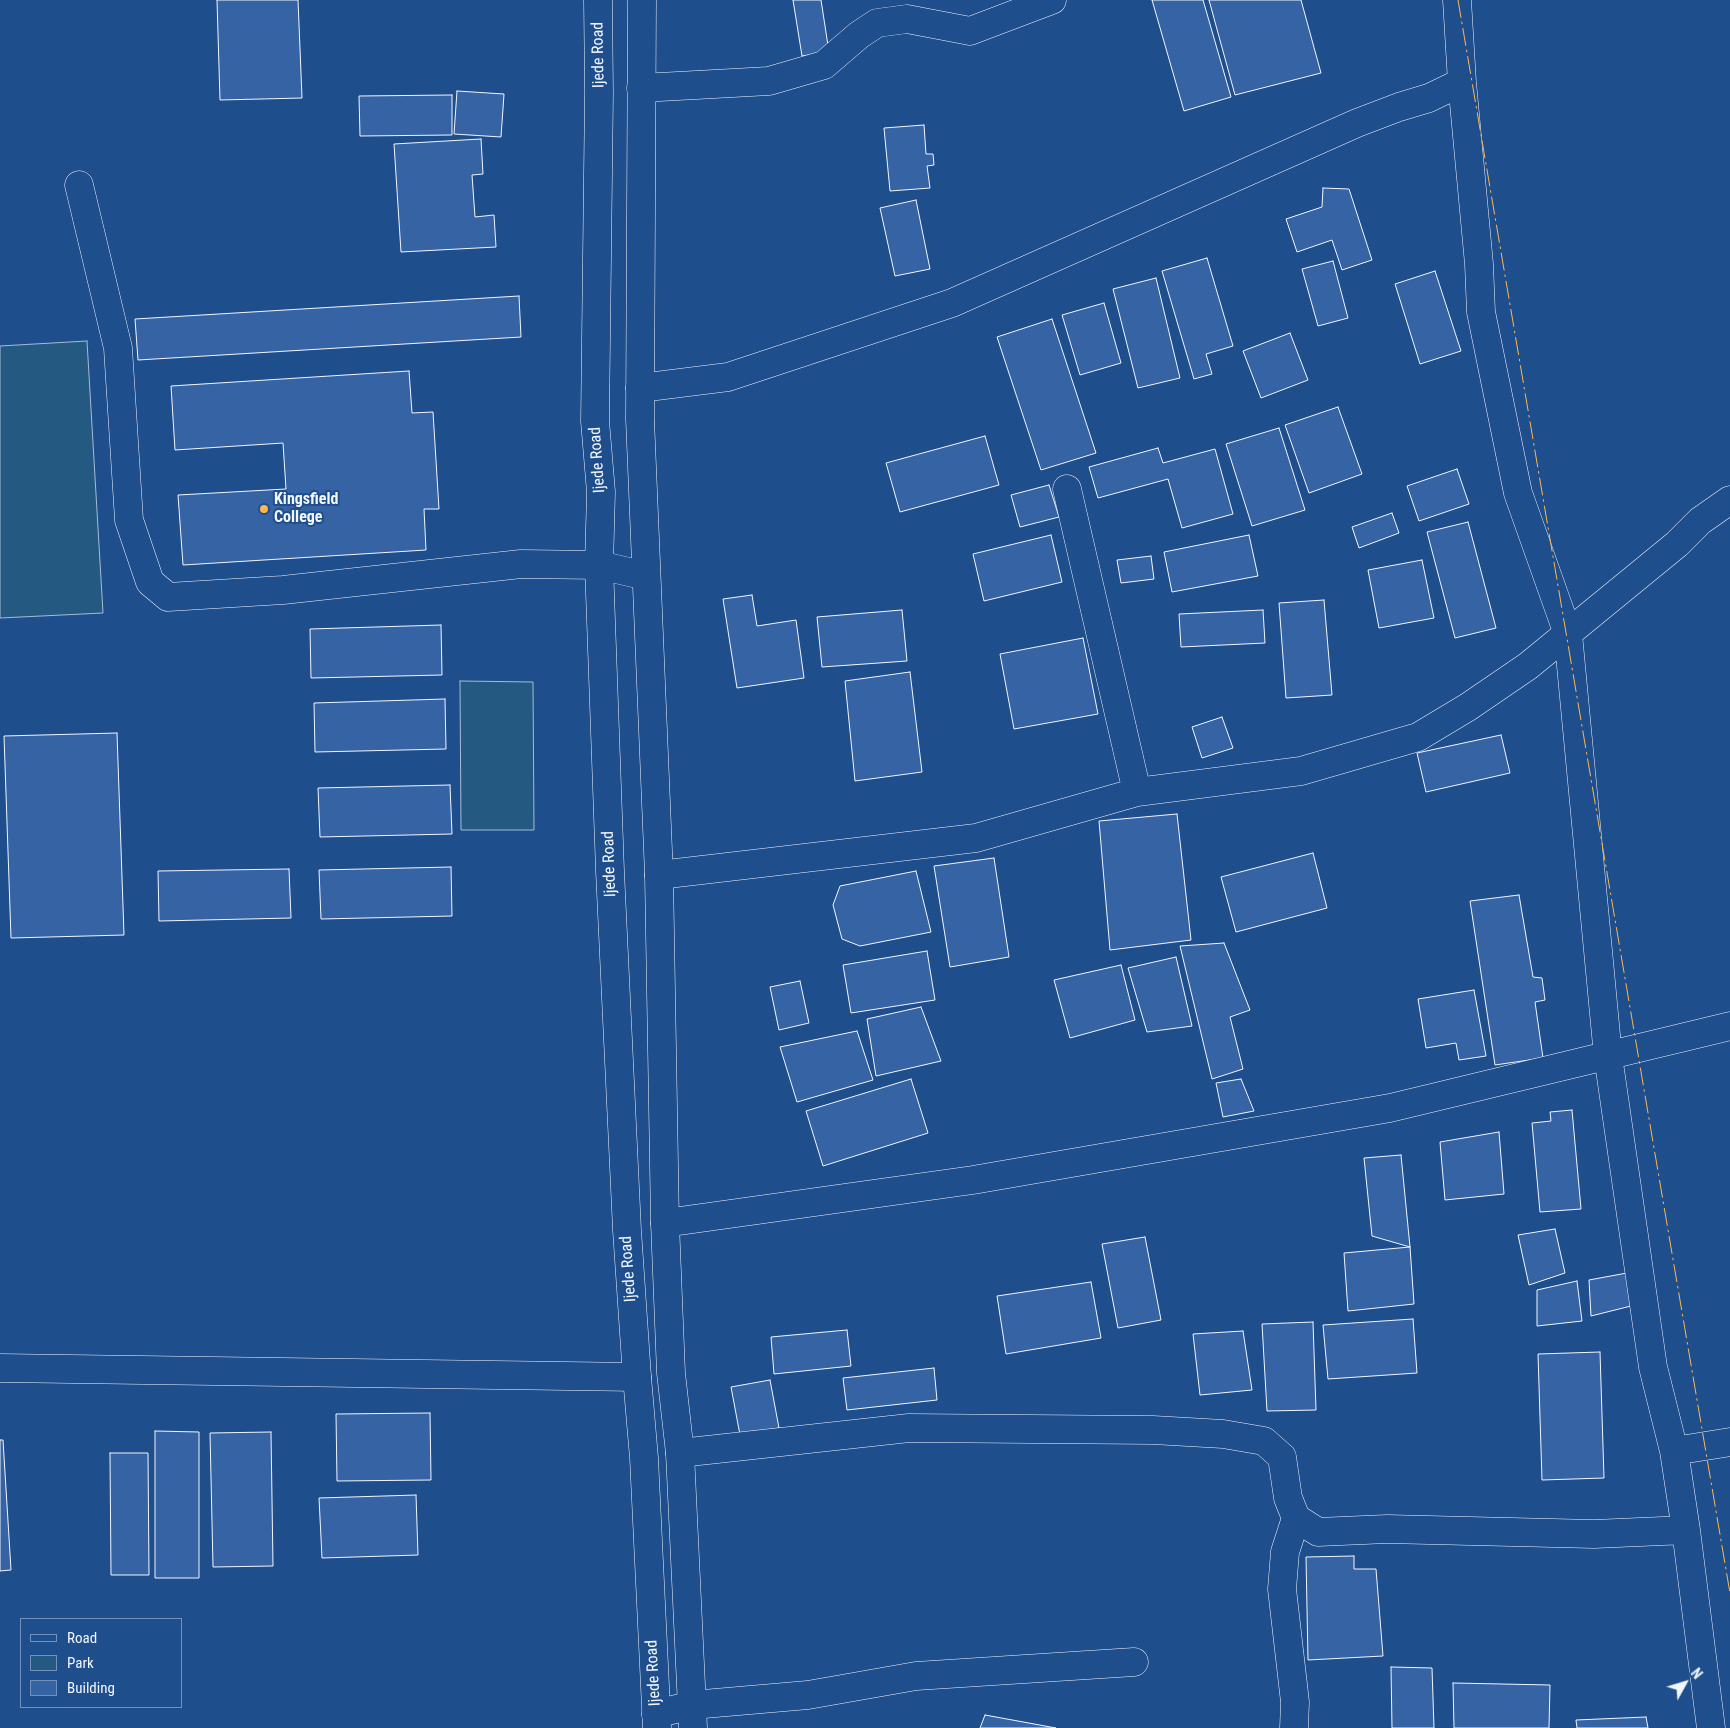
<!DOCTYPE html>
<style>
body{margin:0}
#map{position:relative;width:1730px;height:1728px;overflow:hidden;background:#1f4e8c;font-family:"Roboto Condensed",sans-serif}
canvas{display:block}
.legend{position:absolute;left:20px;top:1618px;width:162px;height:90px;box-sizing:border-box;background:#1f4e8c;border:1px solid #7391ba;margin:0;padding:6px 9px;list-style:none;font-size:15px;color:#f2f6ff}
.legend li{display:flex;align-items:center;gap:10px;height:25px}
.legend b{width:25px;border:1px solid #7391ba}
.north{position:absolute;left:1660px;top:1658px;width:50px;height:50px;-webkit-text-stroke:4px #1f4e8c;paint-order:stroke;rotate:51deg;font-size:14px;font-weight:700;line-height:20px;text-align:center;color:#f2f6ff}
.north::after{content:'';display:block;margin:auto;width:18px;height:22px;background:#f2f6ff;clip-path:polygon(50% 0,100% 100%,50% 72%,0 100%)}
</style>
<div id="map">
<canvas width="1730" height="1728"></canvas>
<ul class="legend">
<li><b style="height:6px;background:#1f4e8c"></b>Road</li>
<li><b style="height:14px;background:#245a82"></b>Park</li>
<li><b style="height:14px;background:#3563a3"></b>Building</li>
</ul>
<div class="north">N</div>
</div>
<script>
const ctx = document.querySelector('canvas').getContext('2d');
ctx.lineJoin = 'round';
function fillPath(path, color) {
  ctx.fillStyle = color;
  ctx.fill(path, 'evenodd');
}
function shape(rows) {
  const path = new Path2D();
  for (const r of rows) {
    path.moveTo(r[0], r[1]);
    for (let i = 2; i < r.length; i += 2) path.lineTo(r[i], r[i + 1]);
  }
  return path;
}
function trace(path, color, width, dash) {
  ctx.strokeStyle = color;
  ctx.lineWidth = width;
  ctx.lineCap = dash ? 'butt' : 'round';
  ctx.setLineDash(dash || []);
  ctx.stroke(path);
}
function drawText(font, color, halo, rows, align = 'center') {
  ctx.font = font + ' "Roboto Condensed",sans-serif';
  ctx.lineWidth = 4;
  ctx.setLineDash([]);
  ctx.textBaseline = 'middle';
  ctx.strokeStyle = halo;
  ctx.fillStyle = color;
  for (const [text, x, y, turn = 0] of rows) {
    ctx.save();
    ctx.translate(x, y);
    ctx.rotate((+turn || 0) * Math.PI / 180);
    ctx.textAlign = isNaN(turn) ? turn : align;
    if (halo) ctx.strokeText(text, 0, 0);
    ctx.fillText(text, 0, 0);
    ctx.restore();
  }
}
const green = shape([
 [87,341,103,613,0,618,0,346,87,341],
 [460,681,533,682,534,830,461,830,460,681]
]);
const building = shape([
 [217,0,298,0,302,98,220,100,217,0],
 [793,0,821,0,829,52,802,56,793,0],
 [1152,0,1203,0,1231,97,1184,111,1152,0],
 [1209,0,1301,0,1321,73,1235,95,1209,0],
 [457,91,504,94,501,137,454,134,457,91],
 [452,95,452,135,360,136,359,96,452,95],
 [924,125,926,154,933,154,934,165,927,166,930,188,890,191,884,128,924,125],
 [481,139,483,174,472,175,475,217,494,215,496,247,401,252,394,144,481,139],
 [1323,188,1349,189,1372,260,1342,270,1332,240,1297,252,1286,219,1322,207,1323,188],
 [916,200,930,269,895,276,880,208,916,200],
 [1207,258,1233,346,1206,354,1212,374,1194,379,1162,271,1207,258],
 [1333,261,1348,318,1318,326,1302,269,1333,261],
 [1435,271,1461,351,1420,364,1395,284,1435,271],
 [1156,278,1180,378,1138,388,1113,289,1156,278],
 [519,296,521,337,138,360,135,319,519,296],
 [1104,303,1121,363,1080,375,1062,315,1104,303],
 [1052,319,1096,453,1041,470,997,337,1052,319],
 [1290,333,1308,380,1261,398,1243,351,1290,333],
 [409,371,412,413,433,412,439,509,424,509,426,550,183,565,178,495,286,489,283,443,175,450,171,386,409,371],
 [1338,407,1362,474,1309,493,1285,425,1338,407],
 [1279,428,1305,510,1252,526,1226,444,1279,428],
 [985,436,999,485,900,512,886,463,985,436],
 [1158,448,1163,463,1215,449,1233,514,1182,528,1168,479,1098,498,1089,467,1158,448],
 [1457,469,1469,504,1419,521,1407,486,1457,469],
 [1049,485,1059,517,1020,527,1011,495,1049,485],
 [1392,513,1399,533,1359,548,1352,527,1392,513],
 [1468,522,1496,628,1455,638,1427,532,1468,522],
 [1051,535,1062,582,984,601,973,554,1051,535],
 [1249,535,1258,576,1172,592,1164,552,1249,535],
 [1151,556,1154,579,1121,583,1117,560,1151,556],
 [1422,560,1434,618,1379,628,1368,570,1422,560],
 [752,595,757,626,796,620,804,678,737,688,723,599,752,595],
 [1324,600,1332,695,1286,698,1279,603,1324,600],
 [902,610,907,661,822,667,817,617,902,610],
 [1263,610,1265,643,1181,647,1179,614,1263,610],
 [441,625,442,675,311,678,310,629,441,625],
 [1083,638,1098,714,1014,729,1000,654,1083,638],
 [910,672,922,772,855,781,845,681,910,672],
 [445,699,446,749,315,752,314,703,445,699],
 [1222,717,1233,748,1202,758,1192,727,1222,717],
 [117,733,124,935,11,938,4,736,117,733],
 [1501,735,1510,773,1426,792,1417,753,1501,735],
 [450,785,452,834,320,837,318,788,450,785],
 [1177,814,1191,940,1110,950,1099,821,1177,814],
 [1313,853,1327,908,1236,932,1221,877,1313,853],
 [994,858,1009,957,950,967,934,866,994,858],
 [451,867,452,916,321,919,319,870,451,867],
 [289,869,291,918,159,921,158,871,289,869],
 [916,871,931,932,860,946,842,939,833,905,840,886,916,871],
 [1519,895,1533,977,1542,978,1545,1000,1535,1002,1543,1058,1495,1065,1470,901,1519,895],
 [1224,943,1250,1010,1230,1017,1243,1069,1212,1079,1180,946,1224,943],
 [927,951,935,1000,851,1013,843,965,927,951],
 [1176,957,1192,1026,1147,1032,1128,968,1176,957],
 [1121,965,1135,1020,1070,1038,1054,980,1121,965],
 [800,981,809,1023,779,1030,770,987,800,981],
 [1474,990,1486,1056,1459,1060,1456,1043,1426,1048,1418,999,1474,990],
 [921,1007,941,1061,876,1076,867,1019,921,1007],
 [857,1031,873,1080,797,1102,780,1047,857,1031],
 [911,1079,928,1133,823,1166,806,1111,911,1079],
 [1241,1079,1254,1111,1223,1117,1216,1083,1241,1079],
 [1572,1110,1581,1209,1540,1212,1532,1123,1551,1121,1550,1112,1572,1110],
 [1499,1132,1504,1194,1445,1200,1440,1142,1499,1132],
 [1401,1155,1410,1247,1372,1236,1364,1158,1401,1155],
 [1555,1229,1565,1273,1529,1285,1518,1235,1555,1229],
 [1145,1237,1161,1320,1118,1328,1102,1244,1145,1237],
 [1410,1247,1414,1304,1348,1311,1344,1253,1410,1247],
 [1627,1273,1635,1305,1591,1316,1589,1280,1627,1273],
 [1577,1281,1582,1321,1537,1326,1537,1290,1577,1281],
 [1091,1282,1101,1338,1006,1354,997,1296,1091,1282],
 [1413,1319,1417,1373,1328,1379,1323,1325,1413,1319],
 [1313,1322,1316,1410,1267,1411,1262,1324,1313,1322],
 [847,1330,851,1366,774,1374,771,1337,847,1330],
 [1243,1331,1252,1390,1200,1395,1193,1334,1243,1331],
 [1600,1352,1604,1478,1542,1480,1538,1354,1600,1352],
 [934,1368,937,1400,847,1410,843,1378,934,1368],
 [770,1380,779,1428,740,1435,731,1387,770,1380],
 [430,1413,431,1480,337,1481,336,1414,430,1413],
 [155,1431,199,1432,199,1578,155,1578,155,1431],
 [271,1432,273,1566,213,1567,210,1433,271,1432],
 [0,1440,3,1440,11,1570,0,1571,0,1440],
 [110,1453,148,1453,149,1575,111,1575,110,1453],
 [416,1495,418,1555,322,1558,319,1498,416,1495],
 [1354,1556,1354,1569,1376,1569,1383,1656,1308,1660,1306,1557,1354,1556],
 [1391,1667,1432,1668,1434,1728,1392,1728,1391,1667],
 [1453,1683,1550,1685,1549,1728,1454,1728,1453,1683],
 [985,1715,1056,1728,980,1728,985,1715],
 [1646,1717,1648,1728,1577,1728,1576,1720,1646,1717]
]);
const minor = shape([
 [1457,0,1462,82,1479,264,1481,312,1518,493,1568,634,1608,1056,1653,1367,1674,1451,1686,1530,1711,1728],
 [641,88,769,81,824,65,859,35,877,23,907,19,970,31,1052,0],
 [79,185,118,348,129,520,150,582,168,597,283,590,521,564,599,565,646,576],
 [640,388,728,377,952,303,1357,123,1399,107,1429,98,1462,82],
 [1067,489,1137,792],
 [659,875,976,838,1137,792,1301,771,1418,737,1468,707,1528,666,1677,544,1700,521,1730,500],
 [665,1223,973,1180,1390,1108,1730,1026],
 [0,1368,637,1377],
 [1674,1451,1730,1442],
 [680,1453,909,1428,1153,1430,1223,1434,1264,1441,1282,1457,1288,1498,1296,1518,1318,1532,1387,1529,1594,1534,1686,1530],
 [656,1714,692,1705,808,1695,916,1676,1134,1662],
 [1294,1728,1295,1702,1282,1589,1285,1552,1296,1518]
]);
const major = shape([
 [598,0,599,92,595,421,601,492,599,565,610,871,627,1230,637,1377,644,1458,657,1728],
 [642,0,640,419,659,875,665,1223,671,1373,680,1453,693,1728]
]);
const power = shape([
 [1458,0,1730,1593]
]);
const markers = [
 [264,509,5,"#ffb74d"]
];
const streetNames = [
 ["Ijede Road",599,55,-91],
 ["Ijede Road",598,460,-94],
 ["Ijede Road",610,864,-92],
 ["Ijede Road",629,1269,-94],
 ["Ijede Road",654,1673,-93]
];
const poiNames = [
 ["Kingsfield",274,500],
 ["College",274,518]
];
fillPath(green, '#245a82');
trace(green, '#a8bbd7', 1);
fillPath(building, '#3563a3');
trace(building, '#f2f6ff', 1);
trace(minor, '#f2f6ff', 29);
trace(major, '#f2f6ff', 29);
trace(minor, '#1f4e8c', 28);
trace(major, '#1f4e8c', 28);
trace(power, '#ffb74d', 1, [18, 4, 2.5, 4]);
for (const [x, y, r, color] of markers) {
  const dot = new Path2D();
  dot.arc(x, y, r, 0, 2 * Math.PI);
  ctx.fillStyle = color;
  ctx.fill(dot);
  trace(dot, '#1f4e8c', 2);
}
drawText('16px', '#f2f6ff', '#1f4e8c', streetNames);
drawText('bold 16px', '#f2f6ff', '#1f4e8c', poiNames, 'left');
</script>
